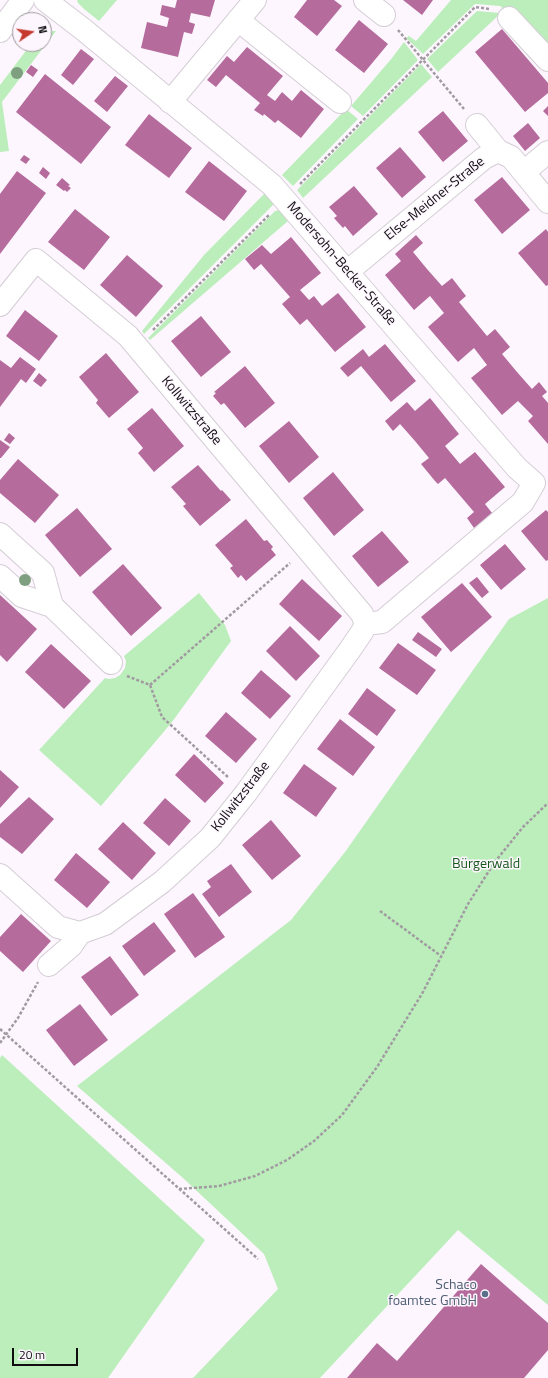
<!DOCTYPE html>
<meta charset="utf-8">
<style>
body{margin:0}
#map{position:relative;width:548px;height:1378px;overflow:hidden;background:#fdf6fe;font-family:"Titillium Web",sans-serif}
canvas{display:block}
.north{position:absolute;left:12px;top:12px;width:40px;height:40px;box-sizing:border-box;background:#fdf6fe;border:1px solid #9e999e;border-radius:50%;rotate:77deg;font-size:11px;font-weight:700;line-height:16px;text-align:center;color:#0f0d0f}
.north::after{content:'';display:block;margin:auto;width:14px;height:18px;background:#c6392f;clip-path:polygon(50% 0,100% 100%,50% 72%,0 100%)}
.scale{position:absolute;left:12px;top:1348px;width:66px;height:18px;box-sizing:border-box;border:2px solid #0f0d0f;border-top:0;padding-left:5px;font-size:12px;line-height:14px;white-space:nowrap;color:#0f0d0f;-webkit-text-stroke:3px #fdf6fe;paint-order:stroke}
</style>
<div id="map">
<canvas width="548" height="1378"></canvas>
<div class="north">N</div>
<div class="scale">20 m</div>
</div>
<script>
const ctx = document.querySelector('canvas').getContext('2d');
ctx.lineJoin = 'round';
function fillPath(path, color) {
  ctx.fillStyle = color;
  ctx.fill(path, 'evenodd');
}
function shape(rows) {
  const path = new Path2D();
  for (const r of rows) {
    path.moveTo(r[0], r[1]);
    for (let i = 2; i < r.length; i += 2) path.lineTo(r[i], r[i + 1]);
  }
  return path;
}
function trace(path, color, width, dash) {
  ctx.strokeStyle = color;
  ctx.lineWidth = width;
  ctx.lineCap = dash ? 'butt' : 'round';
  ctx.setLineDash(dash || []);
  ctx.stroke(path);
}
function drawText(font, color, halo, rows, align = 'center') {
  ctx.font = font + ' "Titillium Web",sans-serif';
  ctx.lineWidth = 3;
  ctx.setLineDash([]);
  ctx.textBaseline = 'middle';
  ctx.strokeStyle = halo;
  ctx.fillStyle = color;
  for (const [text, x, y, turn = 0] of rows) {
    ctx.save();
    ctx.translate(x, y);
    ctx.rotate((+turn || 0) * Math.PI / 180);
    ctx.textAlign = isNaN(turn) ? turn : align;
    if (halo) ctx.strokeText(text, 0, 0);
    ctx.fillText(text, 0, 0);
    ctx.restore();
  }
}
const green = shape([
 [77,0,117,0,99,21,84,9,78,3],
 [451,0,548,0,548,45,500,6,475,4,423,54,406,38,409,36,416,41],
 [477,11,501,13,438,72,427,59],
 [49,31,56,31,2,102,9,151,0,152,0,85,31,44,44,44,44,33],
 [404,42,418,60,363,116,351,106,392,58],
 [421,64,432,77,303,198,297,190],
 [346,109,358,119,293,186,282,175],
 [265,193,274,204,144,334,142,331,204,255],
 [279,210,288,221,150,340,148,338,275,211],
 [199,593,225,625,231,641,172,722,101,806,39,750,105,678,109,679,115,678,120,675,125,668,126,661,124,656],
 [548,598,548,1305,458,1230,320,1378,193,1378,278,1289,264,1254,183,1178,77,1086,291,920,345,852,509,619],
 [2,1055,205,1240,108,1378,0,1378,0,1058]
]);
const building = shape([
 [177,0,215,0,210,17,191,13,189,22,195,24,192,34,184,32,178,57,141,48,147,22,167,27,169,18,160,15,162,5,175,8],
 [307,0,334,0,342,6,317,36,294,17],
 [403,0,433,0,422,15],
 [359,20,388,44,364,73,335,50],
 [502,29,548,83,548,93,525,112,475,52],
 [247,47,283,76,267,95,275,101,282,92,292,101,301,90,324,109,301,138,278,120,275,123,264,114,263,116,254,110,260,103,226,75,216,87,207,80,227,56,234,62],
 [81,49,94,59,73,85,61,75],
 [31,65,38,70,33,77,26,72],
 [45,74,111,127,81,164,16,112],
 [115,76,128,86,107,112,94,101],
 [548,106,548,116,543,111],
 [443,111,468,141,443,162,418,132],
 [149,114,192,148,169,178,125,145],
 [528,123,540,138,525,151,513,136],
 [400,147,426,177,402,198,376,168],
 [24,155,30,159,26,164,20,160],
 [209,161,247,191,224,221,185,192],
 [43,167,50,173,46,179,39,173],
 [17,171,46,193,0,254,0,194],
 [502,177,530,210,502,234,474,200],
 [62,178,70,185,68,186,71,188,67,192,65,190,64,191,56,185],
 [354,186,378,214,353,236,345,226,343,228,334,218,337,216,329,207],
 [75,209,110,237,84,270,48,242],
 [546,229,548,232,548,285,546,286,518,253],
 [416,235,423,243,413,252,427,269,442,286,452,278,466,296,459,302,487,336,495,329,510,347,502,354,517,372,532,389,539,382,547,392,542,396,548,403,548,444,528,421,533,416,518,401,502,415,471,378,487,365,474,348,458,362,428,327,444,313,430,296,414,310,385,275,401,261,395,254],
 [291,237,321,273,300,290,309,300,314,296,322,306,338,293,366,327,335,352,307,319,300,325,282,304,290,297,261,264,254,270,245,259,262,245,271,254],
 [127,255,163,286,136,317,100,285],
 [25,310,58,336,39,361,6,336],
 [201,316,231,352,201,377,171,341],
 [385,344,416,381,391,402,361,366,348,377,340,368,363,349,369,357],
 [106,353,139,392,109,418,96,403,98,400,79,377],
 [20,357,36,369,26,383,21,379,0,407,0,360,11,368],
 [245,366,275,403,245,428,224,403,221,405,213,396,216,393,214,392],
 [39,373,47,380,41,387,33,381],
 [430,398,459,434,445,446,460,464,475,452,505,487,485,504,492,513,474,528,467,518,474,512,445,478,438,484,435,481,421,464,429,458,415,441,400,424,393,431,385,421,407,402,415,411],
 [152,408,184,446,154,472,138,453,143,448,127,429],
 [289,421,319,457,289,483,259,446],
 [9,433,15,438,10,444,4,440],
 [0,440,10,447,1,458,0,458],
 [18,459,59,495,35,523,0,493,0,480],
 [198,465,221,491,222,490,231,500,200,526,183,506,186,504,171,487],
 [333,472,364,510,334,536,303,498],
 [77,508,112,549,80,577,45,535],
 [546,510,548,512,548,560,546,561,521,531],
 [246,519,264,541,267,540,273,547,271,549,276,555,246,581,241,575,238,578,230,568,233,566,215,545],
 [382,531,409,562,378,587,352,556],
 [505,544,526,569,501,590,480,565],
 [123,564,162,608,131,636,92,592],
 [477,577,489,592,482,598,469,583],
 [302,579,342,616,319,641,279,604],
 [462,583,492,617,451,652,421,617],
 [0,595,37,629,7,662,0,655],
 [290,626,320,656,296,681,266,651],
 [418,632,442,649,436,657,412,640],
 [398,643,436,670,417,695,379,668],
 [51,644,91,681,64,709,25,672],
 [261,670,291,696,270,719,241,693],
 [367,688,396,710,377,736,348,714],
 [226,712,257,739,236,763,205,736],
 [340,719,375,747,353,776,317,749],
 [194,754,224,783,205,803,175,775],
 [304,764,337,788,316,817,283,793],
 [0,770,19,787,0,808],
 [29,797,54,819,22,854,0,837,0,824],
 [165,798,191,821,169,846,143,823],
 [271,820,301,856,272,880,242,845],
 [123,822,156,853,132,880,98,849],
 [76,853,110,882,87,908,54,880],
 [231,864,252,892,219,917,202,894,211,887,207,881],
 [193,893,225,937,195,958,164,914],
 [21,914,51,941,23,972,0,951,0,937],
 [154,922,176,951,144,976,122,946],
 [110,956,139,995,111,1016,81,977],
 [80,1004,108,1040,74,1066,46,1030],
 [481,1264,548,1323,548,1350,524,1378,347,1378,377,1343,397,1361]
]);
const path = shape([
 [398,30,464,109],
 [300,184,475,7,489,9],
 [153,330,270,214],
 [127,676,150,685,162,717,229,778],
 [150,685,290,563],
 [380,911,441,956],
 [0,1029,258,1259],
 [0,1043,18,1018,38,982],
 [179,1189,219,1186,255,1176,287,1160,314,1141,342,1115,377,1067,423,992,468,904,494,863,523,827,548,803]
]);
const minor = shape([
 [45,0,84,30,272,185,517,468,534,483,523,502,382,622,366,624],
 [365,0,384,15],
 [509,18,548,60],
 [238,20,340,102],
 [0,31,23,0],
 [170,102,255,0],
 [477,125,498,151],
 [524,172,548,152],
 [347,272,484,158,498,151,511,157,548,202],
 [0,305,36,260,128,336,362,614,366,624,362,632,349,651,246,793,210,838,162,882,105,924,80,933,58,927,0,875],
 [0,534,43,573,52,606],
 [0,576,22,596,52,606,111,663],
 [49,965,71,946,80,933]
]);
const trees = [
 [17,73],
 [25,580]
];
const markers = [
 [485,1294,4,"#5c6f8a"]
];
const streetNames = [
 ["Else-Meidner-Straße",435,199,-39],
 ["Modersohn-Becker-Straße",341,264,49],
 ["Kollwitzstraße",191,411,50],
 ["Kollwitzstraße",241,797,-52]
];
const parkNames = [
 ["Bürgerwald",486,865]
];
const serviceNames = [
 ["Schaco",477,1286],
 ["foamtec GmbH",477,1302]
];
fillPath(green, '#bceebb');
fillPath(building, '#b56b9c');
trace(minor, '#d4cdd5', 24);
trace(path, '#a19ba1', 2.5, [3, 2]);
trace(minor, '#fff', 22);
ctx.fillStyle = '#7ea081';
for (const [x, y] of trees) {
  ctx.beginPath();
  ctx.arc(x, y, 6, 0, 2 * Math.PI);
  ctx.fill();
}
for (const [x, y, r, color] of markers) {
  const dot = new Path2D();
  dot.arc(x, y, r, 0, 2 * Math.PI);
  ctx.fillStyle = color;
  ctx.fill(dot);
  trace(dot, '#fdf6fe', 1.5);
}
drawText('14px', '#0f0d0f', '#fdf6fe', streetNames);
drawText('14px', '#16591b', '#fdf6fe', parkNames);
drawText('14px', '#4e5e75', '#fdf6fe', serviceNames, 'right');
</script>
